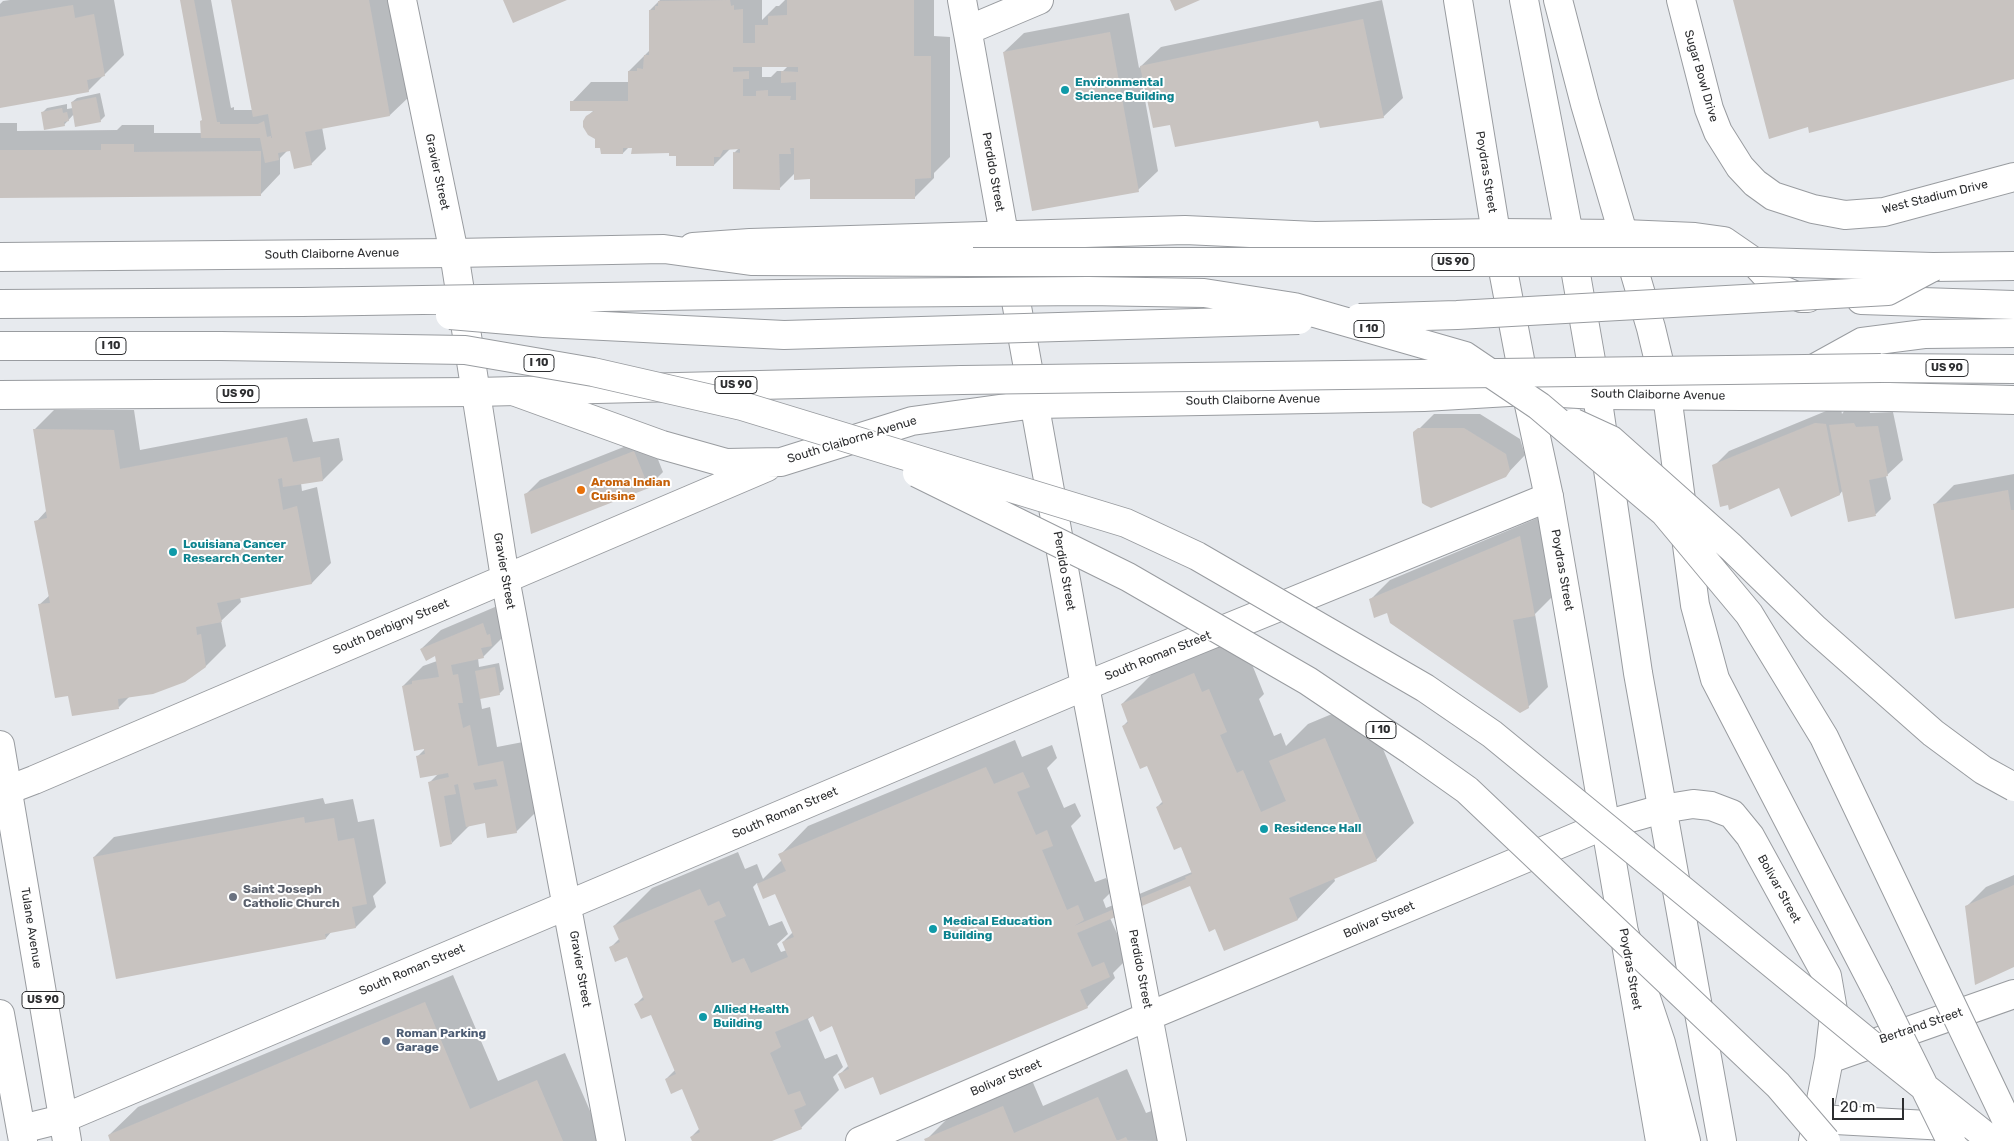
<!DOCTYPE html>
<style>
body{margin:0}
#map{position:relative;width:2014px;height:1141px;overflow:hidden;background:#e7eaee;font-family:Rubik,sans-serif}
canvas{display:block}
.scale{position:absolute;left:1832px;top:1098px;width:72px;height:22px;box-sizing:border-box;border:2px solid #2d2e30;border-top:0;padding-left:6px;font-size:15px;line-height:18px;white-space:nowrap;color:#2d2e30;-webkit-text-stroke:4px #fff;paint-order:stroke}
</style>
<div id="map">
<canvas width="2014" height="1141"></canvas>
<div class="scale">20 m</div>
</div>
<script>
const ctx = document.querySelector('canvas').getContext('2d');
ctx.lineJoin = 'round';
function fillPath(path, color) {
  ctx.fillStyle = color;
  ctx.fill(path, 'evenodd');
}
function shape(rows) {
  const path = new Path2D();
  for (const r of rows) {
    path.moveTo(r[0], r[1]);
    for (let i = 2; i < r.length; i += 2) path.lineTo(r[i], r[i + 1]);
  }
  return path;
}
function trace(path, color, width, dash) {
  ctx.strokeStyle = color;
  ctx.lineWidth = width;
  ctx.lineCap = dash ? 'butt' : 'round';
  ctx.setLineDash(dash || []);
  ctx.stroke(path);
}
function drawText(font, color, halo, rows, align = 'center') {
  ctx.font = font + ' Rubik,sans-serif';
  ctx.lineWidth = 4;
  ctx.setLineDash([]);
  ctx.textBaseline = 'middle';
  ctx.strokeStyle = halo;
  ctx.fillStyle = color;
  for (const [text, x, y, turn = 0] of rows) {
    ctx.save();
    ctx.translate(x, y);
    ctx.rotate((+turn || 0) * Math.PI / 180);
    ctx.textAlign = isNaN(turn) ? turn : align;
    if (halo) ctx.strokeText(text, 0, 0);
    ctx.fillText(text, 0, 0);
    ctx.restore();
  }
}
const shadow = shape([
 [10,0,114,0,124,55,88,91,0,107,0,4,3,1],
 [181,0,211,0,231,108,234,107,234,110,253,110,233,0,392,0,410,96,390,115,322,127,326,149,311,164,291,150,287,151,280,158,280,174,261,194,0,196,0,123,17,123,17,131,117,130,122,125,154,125,154,133,202,133,203,119],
 [660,0,762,0,762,20,776,6,779,6,785,0,934,0,934,36,950,37,950,157,934,173,934,178,914,198,811,178,795,173,779,189,734,153,740,147,731,148,714,165,670,152,629,147,623,153,602,147,587,117,594,110,572,102,591,82,629,82,629,71,651,49,650,10],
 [762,66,788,66,783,71,777,71,771,77,762,77],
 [1382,0,1403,98,1383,117,1171,124,1143,77,1141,78,1158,171,1138,190,1004,52,1024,33,1129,13,1139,68,1161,47],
 [100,93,105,116,100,121,74,114,64,125,43,112,47,108,67,104,67,109,73,108,72,102,77,98],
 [1831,409,1841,409,1842,414,1845,410,1869,409,1870,413,1893,412,1903,460,1886,476,1891,499,1876,514,1849,520,1843,490,1840,494,1791,515,1780,486,1714,466,1729,451],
 [54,410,134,410,140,450,307,418,313,442,339,438,343,460,323,480,301,483,302,491,317,487,331,563,312,583,240,597,241,602,221,621,226,646,206,666,130,696,119,707,69,694,39,605,50,595,36,522,47,510,34,430],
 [1434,414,1480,414,1520,439,1525,455,1507,474,1415,433],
 [649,437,663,472,648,487,525,495,540,480],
 [2014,474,2014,606,1935,504,1954,485],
 [1540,517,1554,595,1535,614,1548,687,1528,707,1370,600,1390,580],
 [502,604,503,637,483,657,478,658,479,667,499,663,504,689,499,694,480,697,482,709,490,707,497,747,523,742,536,812,516,832,486,822,470,825,452,843,430,782,439,773,417,757,425,749,403,686,423,666,437,661,436,655,421,649,441,630],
 [1232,636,1247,652,1264,694,1259,699,1274,736,1281,733,1286,746,1308,724,1363,701,1414,823,1376,860,1334,878,1335,881,1298,919,1225,949,1216,927,1190,884,1110,918,1120,940,1138,948,1113,973,1115,978,1087,1007,873,1076,840,1074,849,1065,832,1025,814,1015,808,1019,825,1059,837,1054,843,1067,833,1077,839,1090,801,1128,769,1141,693,1141,691,1137,700,1128,683,1087,666,1079,675,1070,652,1013,636,1004,644,996,627,956,611,947,620,938,614,926,652,888,738,852,745,869,757,864,763,879,782,860,780,855,808,826,1015,740,1022,757,1052,745,1057,758,1047,768,1064,808,1075,803,1081,816,1071,826,1095,882,1106,878,1112,891,1103,900,1106,908,1192,872,1181,845,1157,807,1163,801,1147,764,1123,726,1129,720,1122,704,1160,666],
 [757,883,764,897,776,892,793,932,783,942,787,950,781,952,777,944,788,934,782,921,769,926,753,887],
 [323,798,325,804,353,799,358,822,374,819,386,883,373,896,376,907,356,927,332,931,326,938,94,857,114,837],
 [2014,875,2014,966,1966,907,1986,887],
 [453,975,498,1081,565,1053,603,1141,112,1141,109,1135,138,1107],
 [1127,1069,1146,1113,1154,1110,1165,1133,1157,1141,926,1140,954,1112,1031,1078,1043,1106]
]);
const building = shape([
 [180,0,194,0,217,122,220,122,220,124,258,124,264,121,267,137,271,136,271,138,272,138,268,114,253,117,231,0,369,0,390,116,305,132,312,165,294,169,290,151,278,153,279,160,265,163,260,138,201,138,200,121,202,120],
 [503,0,567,0,513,23],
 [730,0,731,6,734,5,734,10,743,9,743,43,755,43,755,25,768,25,768,16,787,15,787,0,914,0,914,56,931,56,931,178,915,179,915,199,810,199,810,179,794,180,794,148,790,148,791,154,779,154,780,190,733,189,733,152,740,153,740,149,723,150,720,157,714,157,714,166,676,166,676,156,669,156,669,153,631,154,632,148,623,148,623,154,601,154,600,148,595,148,595,139,588,135,583,127,583,121,586,116,594,111,570,111,570,101,628,101,628,71,637,71,637,68,643,69,644,55,649,55,649,10,655,10,655,6,658,6,658,1],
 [733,67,798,67,798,72,781,71,781,83,796,82,796,100,790,100,791,96,768,96,768,90,756,91,756,96,743,96,743,79,749,79,749,71,733,72],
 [1170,0,1200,0,1175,11],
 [1733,0,2014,0,2014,79,1809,133,1808,127,1769,139],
 [73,5,75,18,94,14,105,76,87,80,89,92,0,108,0,17],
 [1363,19,1384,118,1320,128,1318,121,1175,147,1170,125,1153,128,1140,66],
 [1110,32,1139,192,1032,211,1003,52],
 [96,97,101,122,75,127,71,102],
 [62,108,63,113,67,112,69,121,64,122,65,126,44,130,41,112],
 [101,144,134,144,134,152,261,151,261,196,0,198,0,150,101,150],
 [1815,423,1826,424,1840,495,1791,517,1779,488,1729,510,1728,505,1720,507,1712,465],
 [1854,423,1856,427,1878,426,1888,476,1869,480,1876,516,1848,522,1829,425],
 [1418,428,1464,428,1506,454,1510,471,1506,477,1431,508,1425,505,1422,503,1413,435,1413,432],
 [33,429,114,430,120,469,287,437,293,462,320,457,323,481,283,487,282,478,278,479,283,510,297,506,312,584,217,603,222,622,196,627,197,635,201,634,206,667,185,682,153,694,118,699,119,709,72,716,68,696,55,698,38,604,50,603,34,521,47,518],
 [634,451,649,488,531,534,524,494],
 [2008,490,2011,510,2014,510,2014,608,1955,619,1933,504],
 [1520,536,1535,616,1513,620,1529,708,1520,713,1390,623,1387,613,1374,618,1369,599],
 [483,623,487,635,490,634,492,646,481,648,484,658,451,665,453,675,458,674,463,703,458,703,463,728,470,725,478,766,503,761,517,833,487,838,485,823,466,827,458,784,454,785,456,794,444,796,452,844,440,847,428,782,449,777,448,773,420,778,416,756,425,754,424,749,414,751,402,686,412,684,412,681,439,677,435,656,426,661,420,649],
 [496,779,498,786,475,790,473,783],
 [495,667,500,695,480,699,475,671],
 [1194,673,1202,692,1209,689,1227,732,1220,735,1237,773,1243,770,1261,812,1286,801,1269,761,1325,738,1377,861,1289,898,1298,920,1224,951,1215,929,1209,932,1190,886,1077,933,1092,967,1104,962,1110,977,1080,990,1088,1008,880,1095,873,1077,845,1089,838,1074,849,1069,832,1026,820,1032,813,1016,775,1032,781,1047,770,1053,788,1095,800,1091,806,1105,794,1110,802,1129,772,1141,692,1141,690,1137,700,1132,682,1089,671,1094,665,1079,676,1074,651,1015,641,1019,634,1004,644,1000,627,957,615,962,609,947,620,942,613,926,700,889,708,906,719,901,726,916,714,921,732,963,744,958,751,973,788,957,782,942,794,937,775,894,763,899,757,884,786,871,778,854,986,767,994,784,1023,772,1030,787,1017,792,1036,835,1047,830,1053,846,1042,850,1067,910,1078,905,1084,920,1074,926,1186,879,1185,877,1192,874,1181,847,1174,850,1156,807,1163,804,1147,766,1140,769,1122,726,1128,723,1121,704],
 [304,817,305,823,334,818,338,841,354,838,367,904,352,907,356,928,325,934,326,939,116,979,93,857],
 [2014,885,2014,967,1975,985,1965,906],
 [425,1002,470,1109,537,1080,563,1141,110,1141,108,1135],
 [1098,1097,1117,1141,1126,1137,1128,1141,925,1141,924,1139,1003,1106,1014,1133]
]);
const minor = shape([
 [402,0,454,253,505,578,611,1141],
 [962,0,1085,686,1172,1141],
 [1681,0,1709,109,1718,132,1740,167,1755,183,1773,196,1813,209,1845,215,1884,212,2014,177],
 [968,30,1039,0],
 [693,247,750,243,1185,230,1315,236,1496,233,1624,234],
 [513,391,662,445,726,463,781,462,912,421,1035,404,1424,397,1526,391,1597,395,1889,397,2014,400],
 [0,793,34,780,767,467],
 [1829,1059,2014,994],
 [1817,1119,1965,1127],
 [21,1129,62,1119,1085,686,1549,497],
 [860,1141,1149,1016,1605,825,1662,809,1693,804,1711,806,1732,814,1750,836,1827,976,1834,1016,1829,1059,1813,1141]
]);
const major = shape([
 [1458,0,1496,233,1526,391,1549,497,1660,1141],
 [1524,0,1569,234,1597,395,1638,673,1722,1141],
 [1624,234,1695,237,1724,241,1753,261,1778,288,1801,298,1808,298],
 [0,257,454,253,664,249,751,261,973,262],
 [1933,267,2014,266],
 [1861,300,2014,305],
 [1881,368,2014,369],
 [0,395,476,392,962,380],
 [1741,396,1795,379,1862,342,1924,334,2014,333],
 [0,745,67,1141],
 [0,1014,23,1141]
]);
const highway = shape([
 [1558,0,1585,104,1651,328,1667,395,1695,605,1715,679,1878,993],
 [0,304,302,302],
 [0,346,221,346],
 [1625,935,1661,1043,1686,1141]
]);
const majorBridge = shape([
 [973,262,1762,262,1933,267],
 [962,380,1881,368]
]);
const highwayBridge = shape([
 [302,302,844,293,1088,291,1204,293,1294,307,1465,356,1539,406,1664,512,1749,614,1824,737,2014,1136],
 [450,315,544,323,784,335,1299,320],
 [1359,318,1457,315,1888,291,1933,267],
 [221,346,465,350,593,372,742,406,1126,523,1197,556,1425,688,1492,734,1869,1043,1992,1141],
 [1574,423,1611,440,1731,547,1814,628,1933,733,1983,770,2014,787],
 [917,473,1128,577,1308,681,1412,751,1467,790,1778,1085,1826,1141],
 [1878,993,1951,1141]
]);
const markers = [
 [1065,90,5,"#0f9aa8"],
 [581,490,5,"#e8710a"],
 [173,552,5,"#0f9aa8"],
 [1264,829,5,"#0f9aa8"],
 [233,897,5,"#6b7280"],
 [933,929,5,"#0f9aa8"],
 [703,1017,5,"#0f9aa8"],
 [386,1041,5,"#5c6f8a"]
];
const shields = [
 [1453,262,42],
 [1369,329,30],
 [111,346,30],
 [539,363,30],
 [1947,368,42],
 [736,385,42],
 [238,394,42],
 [1381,730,30],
 [43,1000,42]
];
const shieldNames = [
 ["US 90",1453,262],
 ["I 10",1369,329],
 ["I 10",111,346],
 ["I 10",539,363],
 ["US 90",1947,368],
 ["US 90",736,385],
 ["US 90",238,394],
 ["I 10",1381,730],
 ["US 90",43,1000]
];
const streetNames = [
 ["Sugar Bowl Drive",1701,76,74],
 ["Gravier Street",437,172,78],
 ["Perdido Street",993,172,80],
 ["Poydras Street",1486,172,81],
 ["West Stadium Drive",1935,197,-14],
 ["South Claiborne Avenue",332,254,-1],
 ["South Claiborne Avenue",1658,395,1],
 ["South Claiborne Avenue",1253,400,-1],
 ["South Claiborne Avenue",852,440,-17],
 ["Poydras Street",1562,570,80],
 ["Gravier Street",504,571,80],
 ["Perdido Street",1064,571,80],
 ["South Derbigny Street",391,627,-23],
 ["South Roman Street",1158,656,-22],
 ["South Roman Street",785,813,-23],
 ["Bolivar Street",1779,889,61],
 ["Bolivar Street",1379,920,-23],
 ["Tulane Avenue",31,928,81],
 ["Gravier Street",580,969,80],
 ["Perdido Street",1140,969,79],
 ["Poydras Street",1630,969,80],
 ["South Roman Street",412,970,-23],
 ["Bertrand Street",1921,1026,-19],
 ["Bolivar Street",1006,1078,-23]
];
const cultureNames = [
 ["Environmental",1075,83],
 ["Science Building",1075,97],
 ["Louisiana Cancer",183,545],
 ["Research Center",183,559],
 ["Residence Hall",1274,829],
 ["Medical Education",943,922],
 ["Building",943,936],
 ["Allied Health",713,1010],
 ["Building",713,1024]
];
const foodNames = [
 ["Aroma Indian",591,483],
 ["Cuisine",591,497]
];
const worshipNames = [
 ["Saint Joseph",243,890],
 ["Catholic Church",243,904]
];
const serviceNames = [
 ["Roman Parking",396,1034],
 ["Garage",396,1048]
];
fillPath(shadow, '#0003');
fillPath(building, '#c8c3c0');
trace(minor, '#999ca0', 30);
trace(major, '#999ca0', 30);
trace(highway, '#999ca0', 30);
trace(minor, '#fff', 28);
trace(major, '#fff', 28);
trace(highway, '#fff', 28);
trace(majorBridge, '#999ca0', 30, []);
trace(highwayBridge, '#999ca0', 30, []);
trace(majorBridge, '#fff', 28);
trace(highwayBridge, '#fff', 28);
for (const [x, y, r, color] of markers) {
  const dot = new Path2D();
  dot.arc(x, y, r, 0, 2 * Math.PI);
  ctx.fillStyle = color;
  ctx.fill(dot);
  trace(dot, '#fff', 2);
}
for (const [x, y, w] of shields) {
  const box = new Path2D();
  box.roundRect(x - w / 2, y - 8.5, w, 17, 4);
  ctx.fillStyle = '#fff';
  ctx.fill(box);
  trace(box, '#2d2e30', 1);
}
drawText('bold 11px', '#2d2e30', null, shieldNames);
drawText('12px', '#2d2e30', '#fff', streetNames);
drawText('bold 12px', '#0d838f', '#fff', cultureNames, 'left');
drawText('bold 12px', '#c56008', '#fff', foodNames, 'left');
drawText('bold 12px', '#5b616d', '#fff', worshipNames, 'left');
drawText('bold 12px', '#4e5e75', '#fff', serviceNames, 'left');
</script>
